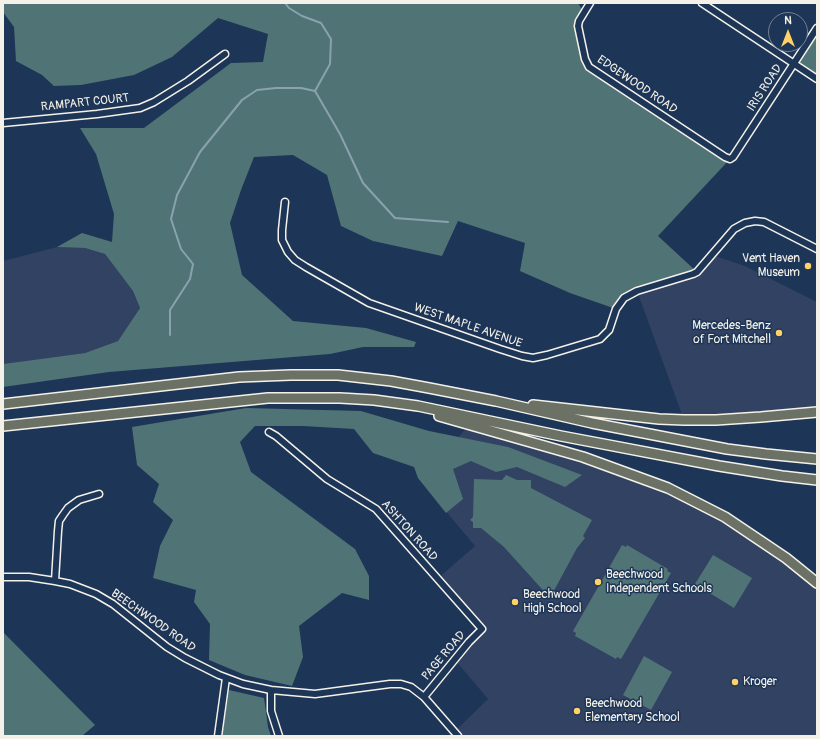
<!DOCTYPE html>
<style>
body{margin:0}
#map{position:relative;width:820px;height:739px;overflow:hidden;background:#1d3557;font-family:Pangolin,sans-serif}
canvas{display:block}
.frame{position:absolute;inset:0;border:4px solid #f4f1e8;pointer-events:none}
.north{position:absolute;left:768px;top:12px;width:40px;height:40px;box-sizing:border-box;background:#1d3557;border:1px solid #738091;border-radius:50%;rotate:0deg;font-size:11px;font-weight:700;line-height:16px;text-align:center;color:#f4f1e8}
.north::after{content:'';display:block;margin:auto;width:14px;height:18px;background:#ffd166;clip-path:polygon(50% 0,100% 100%,50% 72%,0 100%)}
</style>
<div id="map">
<canvas width="820" height="739"></canvas>
<div class="frame"></div>
<div class="north">N</div>
</div>
<script>
const ctx = document.querySelector('canvas').getContext('2d');
ctx.lineJoin = 'round';
function fillPath(path, color) {
  ctx.fillStyle = color;
  ctx.fill(path, 'evenodd');
}
function shape(rows) {
  const path = new Path2D();
  for (const r of rows) {
    path.moveTo(r[0], r[1]);
    for (let i = 2; i < r.length; i += 2) path.lineTo(r[i], r[i + 1]);
  }
  return path;
}
function trace(path, color, width, dash) {
  ctx.strokeStyle = color;
  ctx.lineWidth = width;
  ctx.lineCap = dash ? 'butt' : 'round';
  ctx.setLineDash(dash || []);
  ctx.stroke(path);
}
function drawText(font, color, halo, rows, align = 'center') {
  ctx.font = font + ' Pangolin,sans-serif';
  ctx.lineWidth = 3;
  ctx.setLineDash([]);
  ctx.textBaseline = 'middle';
  ctx.strokeStyle = halo;
  ctx.fillStyle = color;
  for (const [text, x, y, turn = 0] of rows) {
    ctx.save();
    ctx.translate(x, y);
    ctx.rotate((+turn || 0) * Math.PI / 180);
    ctx.textAlign = isNaN(turn) ? turn : align;
    if (halo) ctx.strokeText(text, 0, 0);
    ctx.fillText(text, 0, 0);
    ctx.restore();
  }
}
const built = shape([
 [57,247,85,248,105,254,133,291,140,308,118,341,85,353,3,364,3,261],
 [712,255,745,266,817,302,817,412,684,420,637,291,688,277],
 [471,424,627,472,725,517,817,583,817,736,458,736,454,732,488,699,455,660,482,629,437,579,475,546,418,478]
]);
const green = shape([
 [3,3,578,3,584,13,579,21,587,63,730,159,658,236,697,272,628,295,616,309,570,293,520,271,525,243,458,221,442,256,373,241,341,226,327,175,293,155,254,157,241,190,230,223,242,275,293,321,366,328,416,342,414,347,363,347,330,354,109,372,3,387,3,364,85,353,118,341,140,308,133,291,105,254,85,248,57,247,82,233,112,242,114,214,96,154,80,128,144,128,231,63,263,62,268,34,218,18,172,57,134,75,81,85,54,86,42,75,16,61,14,27,3,12],
 [817,28,817,79,794,63],
 [246,408,361,411,429,431,508,447,582,475,565,487,517,467,496,472,471,461,453,469,463,499,446,513,418,478,414,467,373,453,354,429,303,426,255,426,240,442,251,472,355,549,369,576,369,600,342,593,299,626,303,657,292,686,245,675,209,660,210,624,194,602,196,590,153,578,160,546,173,520,153,502,159,484,137,465,132,427],
 [506,475,517,480,531,480,531,488,592,520,583,536,585,538,577,548,550,598,504,547,481,528,473,528,473,522,470,520,473,517,474,479,502,480],
 [622,545,626,547,627,545,668,569,667,571,671,573,621,659,617,657,616,659,575,636,576,633,573,631],
 [713,555,752,578,734,608,695,584],
 [3,632,95,725,82,736,3,736],
 [644,656,672,672,651,710,623,695],
 [229,690,264,698,268,727,271,736,222,736]
]);
const stream = shape([
 [285,3,289,8,302,16,321,23,331,39,330,64,315,91],
 [315,91,340,134,363,183,395,218,448,222],
 [170,335,170,310,190,279,193,264,181,249,171,219,177,195,200,152,242,100,257,90,276,88,301,88,315,91]
]);
const minor = shape([
 [590,3,579,21,578,26,585,59,589,67,725,157,730,159,733,157,817,28],
 [702,3,817,79],
 [3,123,97,114,140,108,154,102,188,81,225,54],
 [285,202,282,230,282,240,288,252,295,260,306,267,369,303,500,349,522,356,533,358,547,355,600,339,609,330,616,309,624,298,637,291,693,274,697,272,734,229,745,223,755,221,764,222,817,249],
 [269,432,276,436,327,479,376,509,482,629,469,642,424,697],
 [3,577,29,577,55,581,70,584,96,594,113,604,167,647,185,658,219,675,243,684,271,690,315,694,390,684,401,684,411,687,424,697,458,736],
 [55,581,58,531,59,521,63,515,68,508,79,500,99,494],
 [271,690,271,711,279,736],
 [218,736,226,678]
]);
const highway = shape([
 [3,404,239,377,291,375,338,375,391,381,429,388,496,401,592,423,727,449,766,454,817,459],
 [533,405,659,419,684,420,716,420,761,417,817,412],
 [439,416,583,457,668,488,725,517,786,558,817,583],
 [3,426,268,398,340,398,374,400,418,406,561,436,719,466,782,476,817,480]
]);
const markers = [
 [808,266,4,"#ffd166"],
 [779,333,4,"#ffd166"],
 [598,582,4,"#ffd166"],
 [515,602,4,"#ffd166"],
 [735,682,4,"#ffd166"],
 [577,711,4,"#ffd166"]
];
const streetNames = [
 ["EDGEWOOD ROAD",637,85,34],
 ["IRIS ROAD",765,88,-57],
 ["RAMPART COURT",85,103,-6],
 ["WEST MAPLE AVENUE",468,326,19],
 ["ASHTON ROAD",409,531,48],
 ["BEECHWOOD ROAD",153,621,35],
 ["PAGE ROAD",444,656,-50]
];
const poiNames = [
 ["Vent Haven",800,259,"right"],
 ["Museum",800,273,"right"],
 ["Mercedes-Benz",771,326,"right"],
 ["of Fort Mitchell",771,340,"right"],
 ["Beechwood",606,575],
 ["Independent Schools",606,589],
 ["Beechwood",523,595],
 ["High School",523,609],
 ["Kroger",743,682],
 ["Beechwood",585,704],
 ["Elementary School",585,718]
];
fillPath(built, '#314263');
fillPath(green, '#507475');
trace(stream, '#89a2ae', 2);
trace(minor, '#f4f1e8', 9);
trace(highway, '#f4f1e8', 12);
trace(minor, '#1d3557', 6);
trace(highway, '#6b7165', 9);
for (const [x, y, r, color] of markers) {
  const dot = new Path2D();
  dot.arc(x, y, r, 0, 2 * Math.PI);
  ctx.fillStyle = color;
  ctx.fill(dot);
  trace(dot, '#1d3557', 1.5);
}
drawText('12px', '#f4f1e8', '#1d3557', streetNames);
drawText('12px', '#f4f1e8', '#1d3557', poiNames, 'left');
</script>
